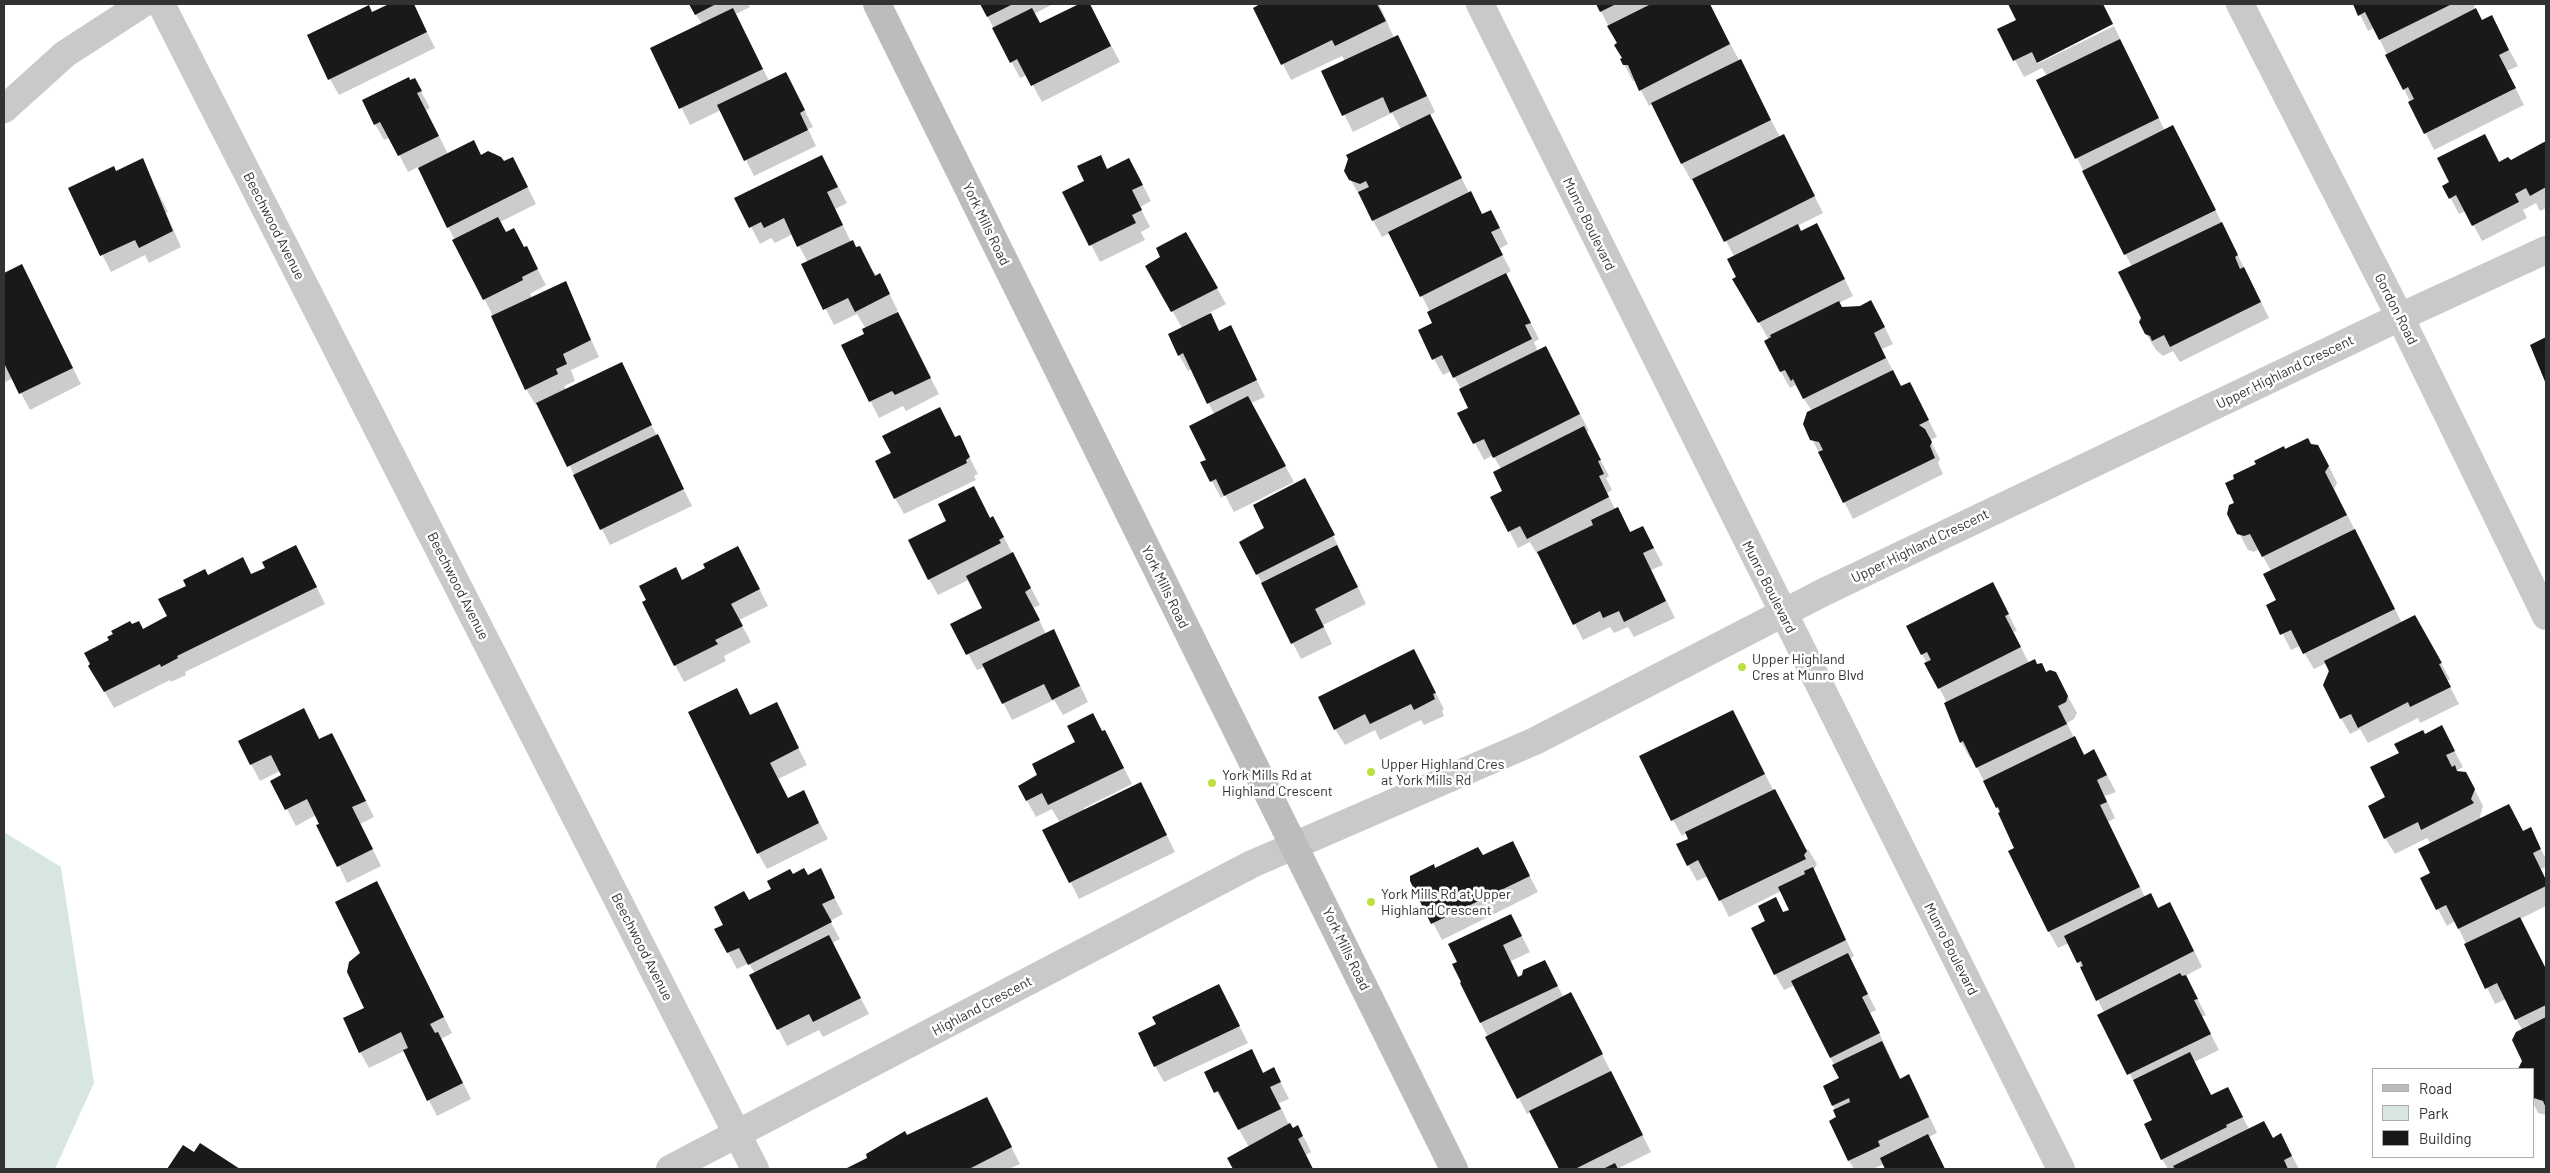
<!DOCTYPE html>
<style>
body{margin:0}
#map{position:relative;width:2550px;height:1173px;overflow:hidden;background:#fff;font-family:Barlow,sans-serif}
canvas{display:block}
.frame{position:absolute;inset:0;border:5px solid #323232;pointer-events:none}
.legend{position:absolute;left:2372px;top:1068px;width:162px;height:90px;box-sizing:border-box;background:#fff;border:1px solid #adadad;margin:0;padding:6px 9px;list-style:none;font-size:15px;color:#323232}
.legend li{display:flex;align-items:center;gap:10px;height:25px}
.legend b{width:25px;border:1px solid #adadad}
</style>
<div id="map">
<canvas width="2550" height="1173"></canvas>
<div class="frame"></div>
<ul class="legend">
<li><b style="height:6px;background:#bcbcbc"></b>Road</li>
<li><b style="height:14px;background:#d8e6e3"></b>Park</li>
<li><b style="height:14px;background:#191919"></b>Building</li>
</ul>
</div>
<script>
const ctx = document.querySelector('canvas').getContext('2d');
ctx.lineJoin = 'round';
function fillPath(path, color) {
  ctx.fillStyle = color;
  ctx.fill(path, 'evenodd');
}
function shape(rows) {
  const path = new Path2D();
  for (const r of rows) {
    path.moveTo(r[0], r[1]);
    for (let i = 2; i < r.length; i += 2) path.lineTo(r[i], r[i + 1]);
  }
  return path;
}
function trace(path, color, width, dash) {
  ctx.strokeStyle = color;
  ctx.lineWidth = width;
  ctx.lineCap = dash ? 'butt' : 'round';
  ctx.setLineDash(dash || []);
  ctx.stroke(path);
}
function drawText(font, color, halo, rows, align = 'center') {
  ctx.font = font + ' Barlow,sans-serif';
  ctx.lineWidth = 5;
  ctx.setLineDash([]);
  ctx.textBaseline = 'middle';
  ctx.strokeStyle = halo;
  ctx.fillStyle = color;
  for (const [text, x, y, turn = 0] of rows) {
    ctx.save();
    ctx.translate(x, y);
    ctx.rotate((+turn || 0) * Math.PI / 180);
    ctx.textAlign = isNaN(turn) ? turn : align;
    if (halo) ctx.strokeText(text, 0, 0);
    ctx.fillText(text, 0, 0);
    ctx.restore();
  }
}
const green = shape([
 [4,832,61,867,94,1083,55,1169,4,1169]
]);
const shadow = shape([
 [392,4,413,4,435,48,339,95,330,79,372,13],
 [689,4,748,4,750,7,736,14,769,81,786,73,813,127,808,129,816,146,754,176,721,110,690,125,652,49,702,24],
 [981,4,1053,4,1034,14,1041,25,1082,4,1089,4,1120,62,1042,102,1027,75,1020,78],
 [1263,4,1379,4,1394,38,1397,37,1407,53,1435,112,1430,115,1469,193,1483,216,1500,228,1508,244,1499,249,1511,271,1506,274,1539,339,1534,342,1538,352,1546,348,1589,431,1586,432,1609,476,1606,478,1612,490,1607,493,1615,509,1618,508,1631,533,1643,527,1663,565,1651,570,1675,618,1634,637,1628,627,1614,633,1610,627,1583,640,1539,553,1537,554,1530,542,1518,548,1492,497,1504,491,1501,469,1493,455,1484,460,1459,413,1470,408,1461,389,1451,371,1443,375,1434,359,1434,324,1430,312,1390,233,1382,237,1346,171,1401,129,1392,113,1353,132,1323,72,1345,61,1342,56,1291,80,1254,8],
 [1597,4,1709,4,1780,137,1792,151,1823,213,1797,226,1801,232,1826,241,1853,296,1839,303,1841,308,1880,318,1893,344,1882,349,1901,387,1910,383,1937,437,1930,440,1940,459,1938,463,1943,474,1853,519,1812,439,1812,411,1795,385,1790,388,1781,372,1766,341,1769,340,1734,279,1737,277,1734,256,1693,179,1691,180,1682,164,1653,104,1649,106,1636,81,1633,81,1624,64,1618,44],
 [2010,4,2103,4,2113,23,2037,62,2037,64,2114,26,2165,131,2182,143,2269,318,2180,362,2173,351,2163,356,2156,350,2146,334,2142,318,2132,267,2038,81,2047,76,2042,68,2024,77,1999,30,2018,20],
 [2355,4,2475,4,2474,8,2482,22,2500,33,2518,66,2507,71,2524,105,2434,150,2374,28,2368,31],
 [414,79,430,108,426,110,448,154,481,156,503,163,513,158,536,204,500,222,506,233,524,248,526,247,546,285,530,294,532,298,565,283,599,357,571,370,575,381,564,386,566,390,621,364,692,506,610,545,538,404,536,405,526,389,493,316,418,167,408,172,390,137,384,140,375,124],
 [2546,143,2546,208,2540,211,2536,203,2523,210,2527,218,2482,241,2466,211,2459,214,2444,186,2499,163,2511,161],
 [822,156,847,203,835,209,851,242,888,291,898,311,896,312,939,394,906,411,903,406,879,418,843,346,866,335,866,329,857,314,834,325,803,265,808,263,793,234,775,243,771,238,760,244,736,198],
 [1100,156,1108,170,1138,176,1151,201,1140,207,1150,227,1141,232,1145,240,1100,262,1064,192,1086,181],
 [142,160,168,212,166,213,181,247,149,263,145,255,111,272,69,189,116,172],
 [1186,234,1226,304,1209,313,1220,332,1239,343,1265,397,1251,403,1294,482,1234,512,1225,495,1221,498,1202,463,1207,460,1214,414,1192,369,1188,371,1179,355,1182,328,1147,266,1162,258],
 [21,266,81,384,30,410,13,378,4,383,4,275],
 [959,437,978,474,974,476,976,480,904,514,895,498],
 [2285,451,2327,462,2337,483,2334,489,2402,623,2414,617,2450,679,2447,681,2459,704,2420,723,2418,718,2368,743,2360,729,2350,734,2341,718,2326,663,2314,669,2300,646,2291,650,2268,606,2278,601,2271,571,2259,549,2254,552,2248,550,2239,533,2236,503],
 [1314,496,1366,604,1323,625,1332,644,1301,659,1241,542,1266,529],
 [990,519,1002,534,1040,605,1033,608,1046,634,1054,630,1088,702,1063,715,1054,700,1012,720,985,667,977,670,952,624,984,608,970,579,938,595,929,579],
 [738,547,768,606,739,620,751,642,724,656,726,661,684,682,643,603,706,569],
 [243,558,252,575,305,563,325,604,185,672,186,675,171,682,170,680,114,708,90,666,143,630,169,617,207,576],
 [2001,600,2017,631,2013,632,2029,663,2038,666,2046,673,2055,673,2077,713,2074,719,2067,723,2074,738,2085,755,2094,751,2116,792,2105,796,2115,818,2108,822,2145,897,2150,895,2159,909,2179,920,2202,967,2185,976,2206,1015,2202,1017,2219,1050,2194,1062,2212,1096,2236,1104,2249,1129,2273,1139,2281,1135,2299,1169,2168,1169,2162,1159,2154,1120,2099,1015,2104,1012,2069,943,2058,948,2049,932,2009,851,2016,848,2000,814,1972,757,1970,758,1961,742,1947,703,1922,654],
 [1414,651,1444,709,1442,711,1444,716,1424,725,1421,720,1380,740,1375,730,1345,745,1335,729],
 [736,690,751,716,776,704,807,765,778,779,788,800,803,792,828,839,767,869,758,853],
 [304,709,320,740,340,750,374,817,360,824,381,866,347,883,316,815,296,826,272,781,283,776,280,771,260,781,239,741],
 [1741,728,1805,851,1808,849,1817,864,1813,871,1854,956,1850,959,1876,1010,1870,1013,1901,1080,1909,1076,1918,1092,1937,1133,1929,1137,1945,1169,1886,1169,1884,1164,1873,1169,1854,1169,1849,1161,1833,1105,1841,1079,1795,985,1784,990,1775,974,1766,921,1776,899,1784,913,1790,910,1781,891,1729,917,1708,876,1697,881,1688,865,1690,839,1687,833,1682,836,1673,820],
 [1102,732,1114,748,1132,784,1084,808,1085,810,1141,783,1175,852,1079,899,1044,830,1060,823,1052,809,1036,817,1019,786],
 [2424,735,2450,743,2463,767,2454,772,2465,773,2475,790,2483,806,2480,816,2481,819,2523,832,2530,829,2546,859,2546,867,2541,869,2546,880,2546,906,2520,919,2546,969,2546,1115,2538,1113,2534,1105,2534,1069,2519,1069,2523,1061,2522,1030,2506,999,2495,1004,2455,921,2447,926,2421,878,2431,873,2431,844,2427,838,2395,854,2385,838,2386,798,2401,753],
 [1512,842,1538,892,1442,940,1411,881,1435,869,1483,857],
 [820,870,843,914,830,921,840,939,832,943,869,1014,823,1037,819,1030,787,1046,751,976,755,974,749,963,737,969,716,930,725,925,749,902,773,890,792,876,808,877],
 [385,899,452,1033,441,1039,471,1099,437,1116,404,1051,369,1068,360,1052,366,1008,362,953],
 [1511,915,1530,952,1511,961,1519,978,1545,961,1564,998,1580,1010,1651,1152,1617,1169,1560,1169,1531,1112,1527,1114,1461,984,1458,963],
 [1219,986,1248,1043,1164,1082,1155,1066,1158,1025],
 [1251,1050,1264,1074,1273,1069,1282,1085,1289,1099,1279,1103,1289,1125,1293,1129,1297,1127,1307,1143,1311,1152,1306,1155,1313,1169,1234,1169,1228,1158,1249,1147,1206,1073],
 [995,1115,1020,1164,1009,1169,848,1169,907,1136],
 [200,1145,238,1169,169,1169,183,1147,194,1154]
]);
const building = shape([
 [389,4,414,4,427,32,328,80,307,35,369,5,372,12],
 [689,4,716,4,695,15],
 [980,4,1013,4,987,17],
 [1079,4,1090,4,1111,46,1031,86,1017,59,1010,63,992,28,1032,8,1040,23],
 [1260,4,1377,4,1386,21,1335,46,1332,40,1281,65,1253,8],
 [1596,4,1616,4,1600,12],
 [1651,4,1710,4,1730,44,1639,91,1628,65,1623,65,1620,59,1622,58,1614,45,1617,43,1607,26],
 [2008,4,2103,4,2113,24,2037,63,2032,52,2013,61,1997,29,2016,20],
 [2353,4,2452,4,2379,40,2365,12,2358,16],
 [733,8,763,69,679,109,650,48],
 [2476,8,2482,20,2492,15,2509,50,2499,55,2516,88,2424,134,2408,102,2414,99,2408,87,2403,90,2385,55],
 [1398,35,1427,96,1390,113,1383,97,1342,116,1321,71],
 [2120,39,2159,118,2075,159,2036,80],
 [1741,59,1771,120,1681,164,1651,103],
 [786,72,805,110,800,113,808,130,744,161,717,105],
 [409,77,410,80,415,78,422,91,417,93,439,136,398,156,380,122,374,125,362,100],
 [1430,114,1462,178,1372,221,1358,192,1369,187,1366,181,1360,184,1349,180,1344,171,1348,159,1346,155],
 [2173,125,2216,210,2124,255,2082,171],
 [1784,134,1815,196,1724,242,1692,179],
 [2485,134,2499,162,2508,157,2511,160,2546,141,2546,187,2530,196,2526,188,2515,194,2519,202,2472,226,2456,195,2449,199,2442,186,2449,182,2437,158],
 [474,140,481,155,488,151,501,157,504,161,513,157,528,187,447,228,418,168],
 [822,155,838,187,827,192,843,225,797,247,784,218,764,228,761,222,749,228,734,198],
 [1101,155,1107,169,1129,158,1143,185,1132,190,1142,210,1132,215,1136,223,1089,246,1062,192,1084,181,1077,166],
 [143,158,173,231,139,248,135,240,100,256,68,188,114,166,116,171],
 [1471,191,1482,214,1491,210,1500,228,1491,232,1503,255,1420,297,1388,232],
 [498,217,506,232,514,228,524,247,527,246,538,269,522,277,523,280,483,300,452,240],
 [2222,222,2238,255,2235,257,2240,269,2244,267,2261,302,2170,347,2164,335,2152,341,2150,336,2145,334,2139,322,2141,318,2118,272],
 [1817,223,1845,279,1758,323,1732,279,1736,277,1727,259,1798,224,1801,231],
 [1186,232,1218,288,1171,312,1145,266,1160,257,1156,248],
 [853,240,856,247,860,246,875,276,880,273,890,294,855,312,848,298,823,310,801,264],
 [22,264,73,368,19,394,4,363,4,273],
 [1506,273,1531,323,1525,325,1532,339,1453,378,1442,355,1432,360,1418,330,1432,323,1427,312],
 [566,281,591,340,563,354,567,364,556,369,558,374,525,390,491,316],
 [1871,300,1885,327,1874,333,1886,358,1803,399,1793,379,1791,381,1785,370,1780,372,1764,341,1771,337,1770,335,1839,301,1842,307,1860,306],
 [898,312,931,378,895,395,892,391,869,402,841,345,864,334,862,329],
 [1211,313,1219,331,1231,325,1257,380,1207,404,1183,353,1178,356,1168,334],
 [2546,337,2546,384,2530,345],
 [1546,346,1580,414,1493,458,1484,439,1473,444,1457,413,1468,408,1459,389],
 [622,362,652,425,567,467,536,403],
 [1893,370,1901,386,1910,382,1929,420,1919,425,1925,429,1932,442,1930,446,1935,458,1843,503,1818,452,1823,450,1819,442,1810,440,1803,424,1807,412],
 [1248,396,1286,466,1224,496,1216,479,1210,482,1200,462,1206,460,1189,426],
 [940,407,955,437,960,435,970,457,966,460,967,463,894,499,875,461,891,453,882,436],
 [1584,426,1601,460,1598,461,1604,474,1599,476,1609,497,1527,539,1520,526,1508,532,1490,497,1502,491,1493,472],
 [658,434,684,489,600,530,573,475],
 [2308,438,2311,444,2318,445,2329,466,2325,472,2347,515,2262,557,2250,534,2244,536,2237,534,2227,514,2229,505,2234,503,2225,483,2234,479,2233,475,2256,464,2254,461,2284,446,2285,449],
 [1305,478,1335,535,1256,575,1239,542,1264,528,1253,505],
 [974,486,990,518,993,516,1004,537,999,540,1001,543,928,580,908,540,946,521,938,504],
 [1618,507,1630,532,1643,526,1654,548,1643,553,1666,601,1624,622,1619,611,1603,618,1600,611,1573,625,1537,552,1593,525,1591,520],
 [2355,529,2395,609,2303,654,2291,630,2280,635,2266,605,2276,600,2263,574],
 [296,545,317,587,177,656,178,658,161,667,160,664,104,692,88,666,90,664,84,653,109,640,107,637,113,634,111,631,130,621,132,624,139,621,143,629,167,616,158,599,186,586,183,580,205,569,208,575,243,557,251,574,265,568,262,562],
 [1337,545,1358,587,1315,609,1324,627,1291,644,1261,583],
 [738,546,760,589,731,604,743,626,715,640,718,644,674,666,642,602,646,600,639,586,676,567,682,580,705,568,703,564],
 [1013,552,1031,588,1025,592,1040,620,966,655,950,624,982,608,966,576],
 [1993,582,2009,614,2005,616,2021,647,1938,689,1924,663,1931,660,1927,652,1921,655,1906,626],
 [2415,615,2442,663,2439,664,2451,687,2410,707,2408,702,2358,728,2351,714,2340,719,2323,685,2329,671,2324,661],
 [1054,629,1080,686,1052,700,1044,684,1002,704,982,664],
 [1414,649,1436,693,1433,694,1435,699,1414,710,1411,704,1370,724,1365,714,1334,730,1318,697],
 [2035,659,2037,664,2042,663,2046,672,2050,670,2056,672,2068,696,2066,702,2058,706,2067,724,1976,768,1963,741,1960,743,1944,703],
 [737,688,750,715,777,702,799,748,770,763,788,798,804,790,819,823,757,854,688,712],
 [304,708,319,739,332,733,366,801,352,807,373,849,337,867,316,825,319,824,307,799,285,810,270,781,281,775,271,755,250,765,238,741],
 [1733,710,1765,774,1671,821,1639,756],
 [1093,713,1102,731,1105,730,1124,768,1048,805,1042,793,1026,801,1018,786,1037,775,1032,764,1075,742,1067,726],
 [2442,725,2455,751,2446,755,2452,767,2455,765,2457,771,2466,772,2475,789,2471,799,2474,803,2421,830,2418,822,2384,839,2368,806,2385,797,2370,767,2399,753,2394,744,2423,730,2425,734],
 [2075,736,2084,755,2094,749,2107,775,2097,780,2107,802,2100,805,2140,887,2048,932,2008,851,2014,848,1998,813,2000,812,1998,807,1996,808,1983,781],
 [1141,782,1167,835,1069,883,1042,830],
 [1775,789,1807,851,1804,855,1806,859,1719,901,1698,860,1687,866,1676,844,1688,839,1685,832],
 [2509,804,2523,831,2531,827,2541,849,2533,853,2546,880,2546,886,2458,929,2446,905,2436,910,2420,878,2430,873,2418,849],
 [1513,841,1530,876,1431,924,1410,881,1410,876,1434,864,1435,868,1478,847,1483,855],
 [1813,867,1846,940,1774,975,1751,928,1765,921,1758,906,1776,897,1783,912,1789,910,1778,887,1805,874,1804,871],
 [804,868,808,875,821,868,835,898,822,904,832,922,748,965,739,948,727,953,714,929,723,925,714,907,744,891,749,900,771,889,767,881,790,869,793,874],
 [377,881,444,1017,430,1024,435,1033,438,1032,463,1083,427,1101,403,1050,408,1048,401,1032,359,1053,343,1018,364,1008,347,972,349,962,360,953,335,902],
 [2151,893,2158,908,2170,902,2194,951,2096,1001,2080,967,2083,966,2081,961,2077,963,2064,936],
 [1511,914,1522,936,1503,945,1518,977,1522,975,1523,970,1545,960,1558,986,1480,1023,1460,983,1461,982,1452,964,1457,962,1448,944],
 [2520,917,2546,969,2546,1005,2515,1020,2497,983,2485,989,2464,944],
 [829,935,861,998,813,1022,809,1014,777,1030,749,975],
 [1848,953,1868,994,1862,997,1880,1033,1830,1058,1791,981],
 [2180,973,2182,976,2186,975,2198,999,2194,1000,2211,1034,2127,1075,2097,1015],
 [1219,984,1240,1026,1154,1067,1138,1033,1156,1024,1152,1017],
 [1571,992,1603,1054,1517,1099,1485,1037],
 [2546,1017,2546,1108,2543,1101,2534,1098,2534,1069,2518,1069,2522,1061,2512,1040,2516,1032],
 [1882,1041,1900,1079,1909,1074,1929,1117,1878,1141,1880,1146,1848,1161,1829,1121,1836,1117,1833,1110,1850,1102,1849,1098,1832,1106,1823,1086,1839,1078,1832,1065],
 [1252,1049,1263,1073,1274,1067,1281,1082,1270,1087,1281,1109,1238,1130,1218,1091,1214,1093,1204,1072],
 [2190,1052,2211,1095,2228,1087,2243,1117,2226,1125,2227,1127,2161,1160,2144,1124,2152,1120,2133,1080],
 [1611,1071,1643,1135,1575,1169,1559,1169,1529,1111],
 [987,1097,1012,1147,969,1169,845,1169,867,1158,866,1154,905,1131,907,1135],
 [2264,1121,2273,1138,2281,1133,2292,1156,2284,1160,2288,1169,2175,1169,2173,1166],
 [1290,1123,1293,1128,1298,1125,1303,1136,1298,1139,1313,1169,1233,1169,1227,1158],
 [1928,1134,1945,1169,1885,1169,1880,1158],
 [200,1143,240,1169,167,1169,183,1145,194,1152],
 [1615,1163,1618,1169,1603,1169]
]);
const street = shape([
 [161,4,755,1169],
 [1480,4,2061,1169],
 [2240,4,2400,317,2546,616],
 [4,109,65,54,142,4],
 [670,1169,1252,864,1535,741,1824,592,2400,317,2546,250]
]);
const secondary = shape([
 [877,4,1454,1169]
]);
const markers = [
 [1742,667,5,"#bddf3f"],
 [1371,772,5,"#bddf3f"],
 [1212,783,5,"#bddf3f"],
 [1371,902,5,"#bddf3f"]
];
const streetNames = [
 ["York Mills Road",986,224,64],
 ["Munro Boulevard",1589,224,64],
 ["Beechwood Avenue",274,226,63],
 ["Gordon Road",2396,309,63],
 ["Upper Highland Crescent",2285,372,-26],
 ["Upper Highland Crescent",1920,546,-26],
 ["Beechwood Avenue",458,586,63],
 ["York Mills Road",1165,587,64],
 ["Munro Boulevard",1769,587,63],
 ["Beechwood Avenue",642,947,63],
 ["York Mills Road",1346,949,64],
 ["Munro Boulevard",1951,949,63],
 ["Highland Crescent",982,1006,-28]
];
const poiNames = [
 ["Upper Highland",1752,659],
 ["Cres at Munro Blvd",1752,675],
 ["Upper Highland Cres",1381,764],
 ["at York Mills Rd",1381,780],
 ["York Mills Rd at",1222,775],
 ["Highland Crescent",1222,791],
 ["York Mills Rd at Upper",1381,894],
 ["Highland Crescent",1381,910]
];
fillPath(green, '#d8e6e3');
fillPath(shadow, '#0003');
fillPath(building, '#191919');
trace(street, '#c9c9c9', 28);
trace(secondary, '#bcbcbc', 28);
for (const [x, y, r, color] of markers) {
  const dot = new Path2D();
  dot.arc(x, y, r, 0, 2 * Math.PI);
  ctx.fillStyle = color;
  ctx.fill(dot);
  trace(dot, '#fff', 2);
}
drawText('14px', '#323232', '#fff', streetNames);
drawText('14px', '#323232', '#fff', poiNames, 'left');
</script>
